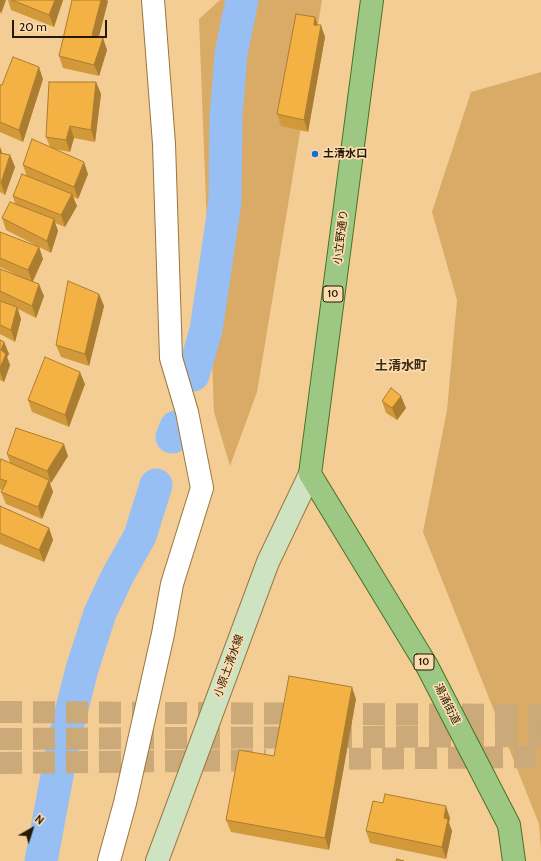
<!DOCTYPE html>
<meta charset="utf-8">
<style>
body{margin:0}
#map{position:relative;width:541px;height:861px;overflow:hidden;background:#f4cd95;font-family:Cabin,sans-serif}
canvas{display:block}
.north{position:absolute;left:12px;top:809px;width:40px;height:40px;-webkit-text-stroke:3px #fbdcb0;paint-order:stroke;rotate:39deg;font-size:11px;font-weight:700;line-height:16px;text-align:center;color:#261802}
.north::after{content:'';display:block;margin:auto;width:14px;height:18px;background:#261802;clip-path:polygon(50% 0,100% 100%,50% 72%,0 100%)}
.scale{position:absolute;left:12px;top:20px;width:95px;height:18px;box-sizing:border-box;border:2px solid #261802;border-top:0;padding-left:5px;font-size:12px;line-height:14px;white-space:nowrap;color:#261802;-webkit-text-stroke:3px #fbdcb0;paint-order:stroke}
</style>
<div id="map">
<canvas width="541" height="861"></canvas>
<div class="north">N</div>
<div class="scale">20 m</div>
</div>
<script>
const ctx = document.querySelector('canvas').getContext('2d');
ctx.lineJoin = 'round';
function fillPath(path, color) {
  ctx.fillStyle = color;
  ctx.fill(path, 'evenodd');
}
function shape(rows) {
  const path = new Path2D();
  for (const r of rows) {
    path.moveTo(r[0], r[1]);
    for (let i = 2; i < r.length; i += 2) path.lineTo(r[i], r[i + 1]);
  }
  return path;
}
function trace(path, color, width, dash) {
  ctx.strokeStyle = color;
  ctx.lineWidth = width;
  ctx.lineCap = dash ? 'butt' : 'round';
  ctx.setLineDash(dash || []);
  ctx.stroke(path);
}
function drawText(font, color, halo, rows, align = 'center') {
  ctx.font = font + ' Cabin,"Noto Sans JP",sans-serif';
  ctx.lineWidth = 3.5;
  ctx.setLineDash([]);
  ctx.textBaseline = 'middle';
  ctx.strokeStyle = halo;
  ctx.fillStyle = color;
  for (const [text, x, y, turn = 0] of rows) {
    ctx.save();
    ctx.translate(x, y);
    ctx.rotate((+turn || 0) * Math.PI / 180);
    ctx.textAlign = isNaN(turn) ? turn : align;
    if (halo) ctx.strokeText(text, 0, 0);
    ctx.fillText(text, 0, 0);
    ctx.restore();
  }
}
const green = shape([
 [220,0,322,0,257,392,230,466,214,412,199,19],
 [541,72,541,850,539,824,423,532,447,410,457,300,432,212,471,92]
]);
const canal = shape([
 [193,375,206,330,225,202,226,117,231,54,242,0],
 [172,437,176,427],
 [41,861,63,744,82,669,100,613,118,575,140,536,156,485]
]);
const primaryTunnel = shape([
 [0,712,541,715],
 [0,739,541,736],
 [316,759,541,757],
 [0,763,266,760]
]);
const street = shape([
 [109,861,125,803,163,634,172,584,202,488,187,412,171,358,164,144,153,0]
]);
const secondary = shape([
 [157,861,268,562,310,474]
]);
const primary = shape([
 [372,0,310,474,427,666,509,825,514,861]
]);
const wall = shape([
 [8,0,63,0,54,27,11,10],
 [108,1,99,37,103,38,107,50,99,76,63,68,59,56],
 [315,17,318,25,325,37,308,132,281,126,277,114],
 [43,79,23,142,0,132,0,85,2,85],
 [96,82,101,94,95,142,74,138,70,152,54,149,88,174,78,199,73,197,77,206,65,227,55,223,58,231,51,253,6,230,2,218,15,204,13,196,27,177,23,165,50,147,46,137],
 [0,147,2,153,10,155,15,167,5,195,0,192],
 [0,232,39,247,43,259,33,282,44,296,36,318,18,309,21,319,15,342,0,334,0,269,19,276,0,267],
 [99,294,104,306,89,366,61,357,56,345],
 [0,340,4,342,9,354,7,357,10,365,4,382,0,380],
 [85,384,69,427,32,412,28,400],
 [382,401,406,408,397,420,386,413],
 [7,454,68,456,51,483,49,482,53,492,42,519,6,504,1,492,2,490,0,489,0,463,10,463],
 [0,506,49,528,53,540,44,562,0,544],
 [356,699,329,850,231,832,226,820,274,756],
 [450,818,449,823,452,831,446,859,370,843,366,831]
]);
const shadedWall = shape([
 [0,0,6,0,1,14,0,11],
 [55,0,63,0,54,27,49,15],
 [101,0,107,0,108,1,96,47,92,35],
 [315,17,319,29,314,25],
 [321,25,325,37,308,132,304,120],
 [103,38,107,50,99,76,94,65],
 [39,67,43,79,23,142,19,130],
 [96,82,101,94,95,142,91,130],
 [70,126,74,138,70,152,66,140],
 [0,147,3,155,0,162],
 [10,155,15,167,5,195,1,183],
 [84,162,88,174,78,199,74,187],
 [72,194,77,206,65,227,61,215],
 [54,219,58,231,51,253,47,241],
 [39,247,43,259,32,282,28,270],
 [39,284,44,296,36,318,32,306],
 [99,294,104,306,89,366,85,354],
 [17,307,21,319,15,342,11,330],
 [4,342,9,354,7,357,10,365,4,382,0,372,0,368,1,350],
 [80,372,85,384,69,427,65,415],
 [401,396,406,408,397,420,392,408],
 [64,444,68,456,51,483,47,471],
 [49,480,53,492,42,519,38,507],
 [49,528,53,540,44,562,39,550],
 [352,687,356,699,329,850,325,838],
 [446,806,450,818,449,823,452,831,446,859,442,847,444,818]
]);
const building = shape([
 [12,0,55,0,49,15,12,0],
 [72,0,101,0,92,35,103,38,94,65,59,56,72,0],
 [296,14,315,17,314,25,321,25,304,120,277,114,296,14],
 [13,57,39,67,19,130,0,122,0,85,2,85,13,57],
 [49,82,96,82,91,130,70,126,66,140,46,137,49,82],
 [32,139,84,162,74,187,23,165,32,139],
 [0,153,10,155,1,183,0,182,0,153],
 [22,174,72,194,61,215,13,196,22,174],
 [10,202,54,219,47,241,2,218,10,202],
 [0,232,39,247,28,270,0,258,0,232],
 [0,269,39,284,32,306,0,291,0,269],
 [68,281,99,294,85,354,56,345,68,281],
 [0,301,17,307,11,330,0,325,0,301],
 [0,340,4,342,1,350,6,354,0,368,0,340],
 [45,357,80,372,65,415,28,400,45,357],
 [391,388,401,396,392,408,382,401,391,388],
 [16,428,64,444,47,471,7,454,16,428],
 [1,459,49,480,38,507,1,492,7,481,0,479,0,463,1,459],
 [0,506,49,528,39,550,0,533,0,506],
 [289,676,352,687,325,838,226,820,239,750,274,756,289,676],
 [385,794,446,806,444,818,448,819,442,847,366,831,373,801,383,803,385,794],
 [397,859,404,861,396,861,397,859]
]);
const markers = [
 [315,154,4,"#136fd8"]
];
const shields = [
 [333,294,20],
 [424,662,20]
];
const shieldNames = [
 ["10",333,294],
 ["10",424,662]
];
const poiNames = [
 ["土清水口",323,154]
];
const streetNames = [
 ["小立野通り",341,237,-83],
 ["小原土清水線",229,666,-70],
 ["湯涌街道",447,704,63]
];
const quarterNames = [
 ["土清水町",401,366]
];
fillPath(green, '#daab66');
trace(canal, '#98bff4', 33);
trace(primaryTunnel, '#cba978', 22, [22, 11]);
trace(street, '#9a7640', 24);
trace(secondary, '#9a7640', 24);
trace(primary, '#487221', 24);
trace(street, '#fff', 22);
trace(secondary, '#cee3c2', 22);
trace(primary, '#9dc884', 22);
fillPath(wall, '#d2993a');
fillPath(shadedWall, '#ab7d30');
fillPath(building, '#f4b244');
trace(building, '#ab7d30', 1);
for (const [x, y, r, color] of markers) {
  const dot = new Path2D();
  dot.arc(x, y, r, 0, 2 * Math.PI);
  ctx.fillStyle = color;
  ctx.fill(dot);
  trace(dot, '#fbdcb0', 1.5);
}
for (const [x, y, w] of shields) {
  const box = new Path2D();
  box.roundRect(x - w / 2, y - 8, w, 16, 3);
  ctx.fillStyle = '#fbdcb0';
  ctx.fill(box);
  trace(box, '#261802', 1);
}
drawText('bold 10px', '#261802', null, shieldNames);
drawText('bold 11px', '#261802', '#fbdcb0', poiNames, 'left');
drawText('11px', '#261802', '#fbdcb0', streetNames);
drawText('bold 13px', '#3d2b0e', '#fbdcb0', quarterNames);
</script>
